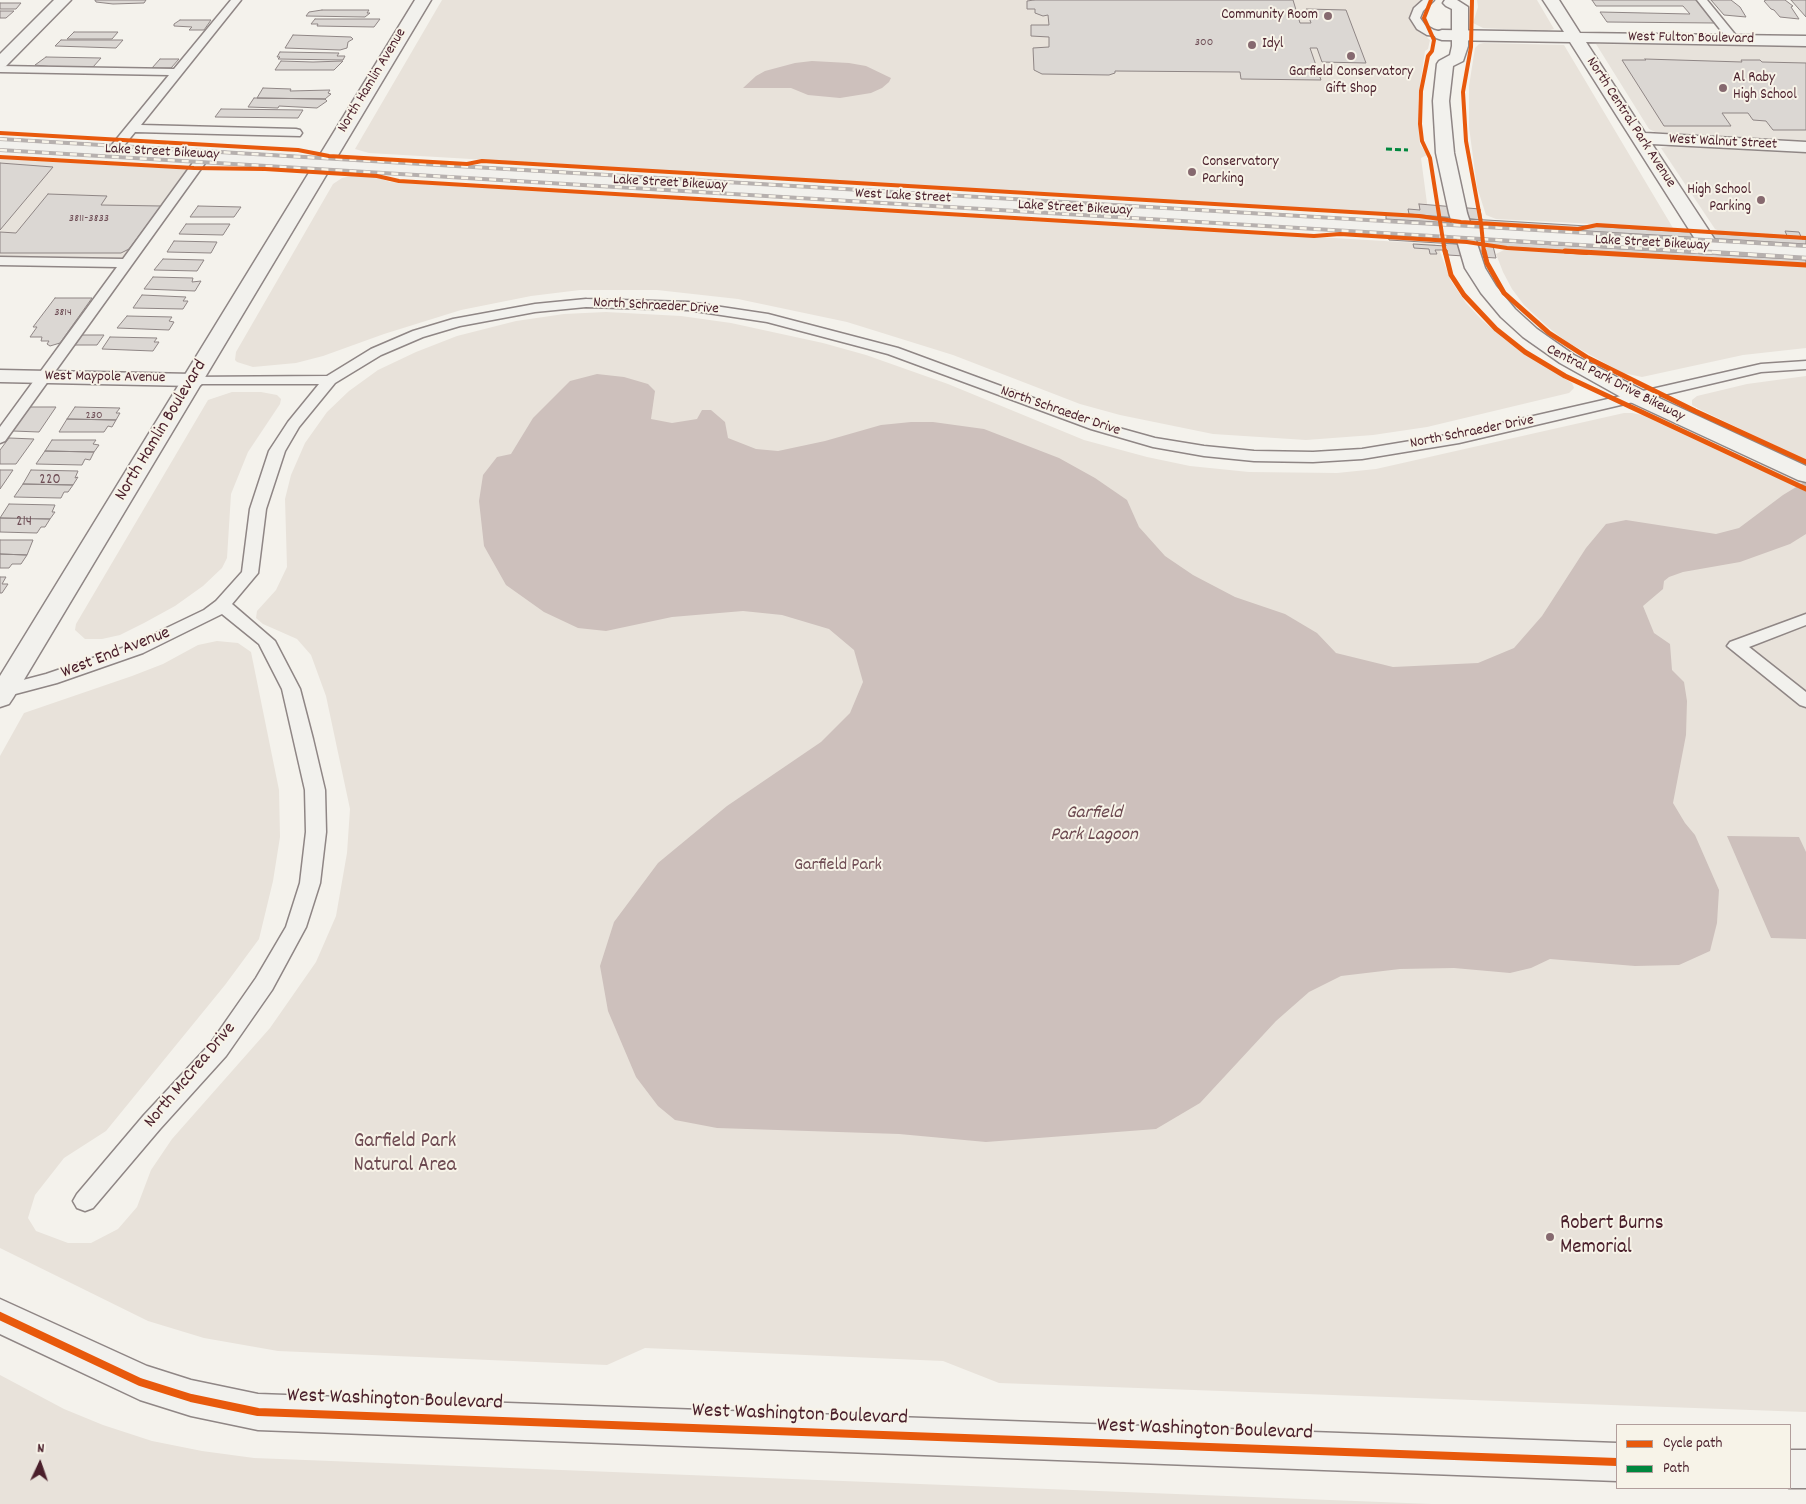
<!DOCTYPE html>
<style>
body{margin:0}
#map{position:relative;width:1806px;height:1504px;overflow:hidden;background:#f4f2ec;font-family:Dekko,sans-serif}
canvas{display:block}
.legend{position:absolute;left:1616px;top:1424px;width:175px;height:65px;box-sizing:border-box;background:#f7f3e8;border:1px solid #b29e9c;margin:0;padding:6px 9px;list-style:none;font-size:15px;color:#4a1f2b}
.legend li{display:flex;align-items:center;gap:10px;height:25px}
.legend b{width:25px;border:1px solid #b29e9c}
.north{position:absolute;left:15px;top:1439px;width:50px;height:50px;-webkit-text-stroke:4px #f7f3e8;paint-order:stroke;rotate:3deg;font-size:14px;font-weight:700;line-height:20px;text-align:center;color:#4a1f2b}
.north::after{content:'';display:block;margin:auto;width:18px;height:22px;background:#4a1f2b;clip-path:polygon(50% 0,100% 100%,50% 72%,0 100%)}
</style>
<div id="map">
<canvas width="1806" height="1504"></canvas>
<ul class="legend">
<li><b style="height:6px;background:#e8590c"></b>Cycle path</li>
<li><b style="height:6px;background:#00873e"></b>Path</li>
</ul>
<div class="north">N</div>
</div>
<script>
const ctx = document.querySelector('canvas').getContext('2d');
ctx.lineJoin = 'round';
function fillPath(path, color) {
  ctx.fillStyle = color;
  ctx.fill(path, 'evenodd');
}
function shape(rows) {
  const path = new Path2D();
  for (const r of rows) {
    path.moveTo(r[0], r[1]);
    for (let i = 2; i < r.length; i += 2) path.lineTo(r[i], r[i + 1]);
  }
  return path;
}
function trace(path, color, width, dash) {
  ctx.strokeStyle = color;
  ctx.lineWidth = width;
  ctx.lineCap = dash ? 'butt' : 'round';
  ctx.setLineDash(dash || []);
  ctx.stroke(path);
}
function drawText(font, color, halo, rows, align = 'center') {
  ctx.font = font + ' Dekko,sans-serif';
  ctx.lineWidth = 4;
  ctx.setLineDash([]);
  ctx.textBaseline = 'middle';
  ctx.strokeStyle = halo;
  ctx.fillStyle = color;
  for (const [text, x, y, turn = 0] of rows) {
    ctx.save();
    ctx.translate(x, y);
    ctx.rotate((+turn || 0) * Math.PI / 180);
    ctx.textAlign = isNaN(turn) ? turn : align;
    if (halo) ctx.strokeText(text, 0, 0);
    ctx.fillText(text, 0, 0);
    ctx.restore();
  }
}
const built = shape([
 [1596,44,1806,47,1806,141,1655,132,1649,129],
 [1670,146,1806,153,1806,237,1722,232,1715,229,1661,148],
 [0,158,193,170,126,263,0,261]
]);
const green = shape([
 [442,0,1423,0,1418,6,1417,28,1430,40,1428,49,1425,51,1418,99,1419,137,1420,144,1427,155,1421,158,1428,211,1425,215,369,153,355,149],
 [1477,0,1537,0,1554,29,1546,31,1483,28,1473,23,1478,7],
 [1484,43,1564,45,1673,228,1496,219,1486,215,1477,187,1469,127,1469,86,1475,48,1479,44],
 [351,176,376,177,390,182,1435,244,1439,249,1451,281,1466,303,1482,320,1503,338,1528,356,1572,383,1574,388,1569,393,1427,427,1373,435,1306,440,1213,434,1120,415,1080,404,953,355,847,322,738,299,657,290,580,290,531,296,461,310,384,334,323,356,296,363,253,367,237,362,235,360,236,352,333,184,342,178],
 [1513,249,1806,266,1806,348,1743,355,1642,377,1623,373,1567,342,1549,328,1524,305,1512,289,1503,272,1496,254,1504,250],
 [606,312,681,316,731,323,823,343,866,355,948,384,1084,440,1147,457,1190,466,1249,472,1337,473,1376,469,1624,413,1632,413,1642,415,1749,465,1778,447,1699,409,1692,405,1692,400,1697,396,1747,384,1806,376,1806,1412,999,1383,943,1361,645,1348,607,1365,278,1351,204,1338,148,1321,0,1248,0,756,24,713,132,676,163,664,198,645,217,641,238,643,251,652,279,790,280,837,273,881,259,939,225,985,106,1131,64,1158,35,1195,28,1218,36,1231,68,1243,91,1243,118,1229,137,1207,151,1170,172,1139,270,1028,316,962,336,916,347,853,350,809,326,696,311,655,297,639,263,624,256,618,257,611,276,590,287,567,285,499,291,475,305,443,327,412,349,391,378,370,416,352,457,336,516,321,564,314],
 [232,392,261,392,277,395,281,399,280,404,248,452,231,494,227,558,222,568,203,586,175,606,144,623,120,635,102,639,85,639,75,630,76,624,208,400],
 [0,1375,64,1409,103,1425,152,1441,202,1451,254,1458,1432,1504,0,1504]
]);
const water = shape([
 [812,61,849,63,866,66,891,78,889,82,882,88,871,93,840,98,808,95,791,88,743,88,756,76,765,71,795,63],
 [597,374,624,377,648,384,655,391,651,419,672,423,697,419,702,410,711,410,725,422,728,438,756,449,778,451,825,441,881,425,911,422,933,422,984,429,1059,458,1095,478,1127,500,1139,527,1165,556,1193,575,1235,597,1285,614,1317,633,1336,653,1393,667,1478,663,1514,648,1542,616,1586,548,1606,524,1626,520,1716,534,1739,528,1783,495,1806,481,1806,534,1790,544,1740,562,1683,572,1669,577,1664,581,1663,589,1643,606,1654,633,1670,644,1672,670,1684,682,1687,701,1686,735,1673,803,1685,823,1695,835,1719,890,1717,923,1710,951,1679,965,1635,966,1550,959,1531,968,1510,973,1454,968,1400,969,1341,976,1309,992,1276,1021,1200,1103,1156,1129,986,1142,899,1134,717,1128,675,1120,658,1106,636,1077,608,1011,600,966,614,922,658,863,727,806,821,742,850,713,863,682,854,650,829,629,782,615,743,611,672,617,606,631,578,628,544,612,506,585,484,546,479,501,483,475,497,457,511,454,533,418,570,381],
 [1727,836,1799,837,1806,852,1806,939,1771,938]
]);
const building = shape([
 [95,0,146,0,144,3,113,4,96,2,95,0],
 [1034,0,1293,0,1300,23,1311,23,1306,9,1346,10,1366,63,1322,62,1317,48,1310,48,1321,80,1241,79,1240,72,1115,71,1115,73,1109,75,1042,74,1034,70,1033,48,1049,47,1049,37,1031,36,1031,25,1049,25,1048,15,1043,16,1035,13,1035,9,1027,9,1027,1,1034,0],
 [1592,0,1696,0,1715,23,1607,22,1600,12,1690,14,1683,6,1596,6,1592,0],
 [1711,0,1731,0,1740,7,1746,17,1724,15,1711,0],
 [1766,0,1785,0,1793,6,1791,7,1799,19,1780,17,1774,10,1771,9,1764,1,1766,0],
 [1791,0,1806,0,1806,17,1791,0],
 [0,3,21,3,16,9,0,9,0,3],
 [322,10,369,10,367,13,370,13,365,17,306,16,309,12,322,10],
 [0,11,14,11,6,18,0,18,0,11],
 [315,19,380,19,374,27,317,26,318,24,311,24,315,19],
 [180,20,211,20,204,30,189,30,192,27,174,26,174,24,180,20],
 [74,32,118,32,112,39,67,39,74,32],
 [293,35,351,37,353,39,348,42,347,48,340,50,285,48,293,35],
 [61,40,123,40,116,48,55,46,61,40],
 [280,52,339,53,337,56,345,56,343,60,278,59,280,57,277,57,280,52],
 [46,57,101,58,93,67,53,67,35,65,46,57],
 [160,59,179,59,171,68,152,68,160,59],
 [1645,59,1742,62,1741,60,1760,60,1762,62,1806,63,1806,130,1773,130,1766,121,1753,120,1748,113,1722,113,1731,126,1664,126,1622,60,1646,60,1645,59],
 [281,61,313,62,343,61,334,70,275,70,281,61],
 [263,88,291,89,290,91,330,90,328,93,331,94,325,99,257,98,263,88],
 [254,98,325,99,327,101,317,108,279,106,278,108,248,107,254,98],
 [221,109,303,110,298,118,215,117,221,109],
 [0,163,53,167,0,230,0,163],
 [48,194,107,196,101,205,161,206,129,249,121,253,0,253,0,232,16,233,48,194],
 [1419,204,1480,209,1482,220,1409,214,1408,209,1420,210,1419,204],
 [198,206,241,207,234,217,190,217,198,206],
 [1386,214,1788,238,1785,231,1799,232,1802,239,1806,239,1806,244,1386,219,1386,214],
 [186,224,230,224,223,235,179,234,186,224],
 [1388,235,1806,260,1806,265,1389,240,1388,235],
 [174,241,217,242,211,253,167,252,174,241],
 [1445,243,1493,246,1496,258,1448,255,1447,250,1435,250,1437,254,1430,254,1429,249,1414,248,1413,244,1446,246,1445,243],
 [163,259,204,260,197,271,154,270,163,259],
 [153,277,193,278,192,282,201,281,195,291,144,289,153,277],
 [142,295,186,297,183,301,188,301,183,309,133,308,142,295],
 [55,298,92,298,60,343,50,346,47,344,49,341,41,341,42,337,30,337,37,327,33,327,55,298],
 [127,316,172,317,169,321,174,322,169,330,117,328,127,316],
 [82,335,104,335,97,345,75,345,82,335],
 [110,337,157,338,154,342,159,342,153,351,102,349,110,337],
 [30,407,56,407,39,432,13,431,30,407],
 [75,407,120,408,116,413,120,413,116,420,67,419,75,407],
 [67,419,116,420,112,427,108,426,104,432,59,432,67,419],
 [9,438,34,439,16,464,0,464,0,450,9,438],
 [52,440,96,440,93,444,99,445,94,452,45,451,52,440],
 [45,451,94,452,90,460,85,459,82,465,36,464,45,451],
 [0,470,13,470,0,489,0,470],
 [31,470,78,471,75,478,78,477,73,485,23,484,31,470],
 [23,484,73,485,68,492,64,492,61,498,14,497,23,484],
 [9,504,55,505,52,512,55,512,50,519,0,518,9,504],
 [0,518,50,519,45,527,41,527,37,533,0,532,0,518],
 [0,540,33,540,27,555,0,554,0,540],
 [0,554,27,555,21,564,12,564,9,568,0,568,0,554],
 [0,577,6,577,2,584,8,584,2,593,0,593,0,577]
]);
const service = shape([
 [231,0,241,0,141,125,296,129,300,130,302,133,300,136,135,132,118,153,114,154,108,150,110,147,169,75,0,72,0,66,174,69,231,0],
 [1423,0,1434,0,1423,11,1420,18,1425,25,1434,30,1446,33,1447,35,1446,37,1427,35,1417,29,1410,18,1414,8,1423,0],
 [1697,0,1707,0,1738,38,1739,40,1738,42,1730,42,1697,0],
 [204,152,210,156,208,159,5,441,0,443,0,427,117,267,0,265,0,257,123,259,200,153,204,152],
 [586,299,688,302,768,314,898,348,1101,423,1155,438,1204,446,1254,451,1313,452,1362,449,1459,433,1761,364,1806,361,1806,369,1761,372,1459,443,1362,459,1313,462,1254,461,1204,456,1153,447,1091,429,888,354,767,322,688,310,586,307,535,312,460,326,423,337,381,355,335,383,299,427,285,451,266,509,258,573,232,604,275,641,300,689,313,739,325,790,326,832,320,883,306,927,272,990,226,1056,160,1129,93,1208,85,1211,77,1208,73,1201,77,1194,144,1115,210,1044,256,978,286,927,300,883,306,832,305,790,282,689,259,644,222,614,143,653,57,683,4,697,0,696,0,686,46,674,131,645,204,610,216,601,242,572,250,509,269,451,288,422,319,384,193,384,188,383,186,380,188,377,327,376,371,349,413,331,453,319,535,304,586,299],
 [1806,614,1806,625,1749,647,1806,692,1806,707,1800,705,1727,646,1730,642,1806,614]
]);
const minor = shape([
 [54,0,71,0,6,66,0,68,0,54,54,0],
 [1543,0,1559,0,1580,33,1806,36,1806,46,1586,42,1645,133,1806,142,1806,152,1652,144,1719,246,1716,250,1709,252,1702,250,1570,42,1442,40,1436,38,1434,35,1436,32,1442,30,1564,32,1543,0],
 [0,370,193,374,201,375,204,380,201,385,193,386,0,382,0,370]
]);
const tertiary = shape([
 [415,0,431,0,13,698,9,704,0,707,0,676,415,0],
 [1445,0,1457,0,1468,7,1468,46,1463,61,1453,66,1449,101,1454,153,1467,213,1485,268,1496,286,1515,309,1537,329,1574,355,1644,391,1806,466,1806,482,1798,480,1628,401,1560,363,1523,337,1501,317,1481,293,1465,268,1449,213,1436,153,1433,101,1437,64,1439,61,1450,55,1452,46,1452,9,1446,6,1443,3,1445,0],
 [0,1299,147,1366,191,1380,258,1394,1617,1443,1617,1481,258,1430,191,1416,140,1400,0,1334,0,1299],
 [1790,1450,1806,1450,1806,1488,1789,1488,1790,1450]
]);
const secondary = shape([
 [0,139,1806,246,1806,258,0,149,0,139]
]);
const railFar1 = shape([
 [0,139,1806,246],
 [0,150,1715,253]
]);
const rail = shape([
 [1694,251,1806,258]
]);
const quiet = shape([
 [1386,149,1408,150]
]);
const cyclewayFar2 = shape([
 [1431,0,1424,18,1434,40,1432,51,1428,56,1421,91,1420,124,1422,141,1430,158,1445,253],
 [1472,0,1471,47,1463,92,1466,141,1481,223,1484,253],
 [0,133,298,150,329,156,467,164,482,161,1419,216,1461,222,1578,229,1597,225,1806,238],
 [0,157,194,168,265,169,377,176,399,181,1314,236,1340,234,1467,242,1507,248,1587,253]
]);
const cyclewayFar1 = shape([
 [1445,251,1451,275,1464,295,1496,329,1525,352,1565,376,1806,489],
 [1484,251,1487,263,1504,293,1549,333,1588,358,1695,411,1806,462],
 [1565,251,1806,265]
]);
const cycleway = shape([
 [0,1316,140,1382,191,1398,258,1412,1617,1462]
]);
const markers = [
 [1328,16,5,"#86696f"],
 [1252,45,5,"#86696f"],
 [1351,56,5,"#86696f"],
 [1723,88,5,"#86696f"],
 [1192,172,5,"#86696f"],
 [1761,200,5,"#86696f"],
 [1550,1237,5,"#86696f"]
];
const farNumbernames = [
 ["300",1204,43],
 ["3811-3833",89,219],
 ["3814",63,313],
 ["230",94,416]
];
const farPoinames = [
 ["Community Room",1318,16,"right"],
 ["Idyl",1262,45],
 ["Garfield Conservatory",1351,73,"center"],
 ["Gift Shop",1351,90,"center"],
 ["Al Raby",1733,79],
 ["High School",1733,96],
 ["Conservatory",1202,163],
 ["Parking",1202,180],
 ["High School",1751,191,"right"],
 ["Parking",1751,208,"right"]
];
const farStreetnames = [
 ["West Fulton Boulevard",1691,39,1],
 ["North Hamlin Avenue",373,81,-59],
 ["North Central Park Avenue",1630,123,57],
 ["West Walnut Street",1723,143,3],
 ["Lake Street Bikeway",162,153,3],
 ["Lake Street Bikeway",670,184,3],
 ["West Lake Street",903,197,3],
 ["Lake Street Bikeway",1075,209,3],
 ["Lake Street Bikeway",1652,244,3],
 ["North Schraeder Drive",656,307,3],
 ["West Maypole Avenue",105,378,1],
 ["Central Park Drive Bikeway",1615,384,27],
 ["North Schraeder Drive",1060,412,19],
 ["North Schraeder Drive",1472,433,-11]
];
const numberNames = [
 ["220",50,481],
 ["214",24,523]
];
const streetNames = [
 ["North Hamlin Boulevard",162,431,-59],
 ["West End Avenue",116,654,-21],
 ["North McCrea Drive",191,1076,-50]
];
const parkNames = [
 ["Garfield Park",838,867]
];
const waterNames = [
 ["Garfield",1094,814],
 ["Park Lagoon",1094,836]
];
const nearParknames = [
 ["Garfield Park",405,1143],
 ["Natural Area",405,1167]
];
const nearPoinames = [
 ["Robert Burns",1560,1225],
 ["Memorial",1560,1249]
];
const nearStreetnames = [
 ["West Washington Boulevard",395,1401,2],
 ["West Washington Boulevard",800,1416,2],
 ["West Washington Boulevard",1205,1431,2]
];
fillPath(built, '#e7e2db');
fillPath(green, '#e8e2da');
fillPath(water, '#cdc0bc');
fillPath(building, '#dbd7d3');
trace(building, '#8f8685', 1);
trace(service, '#8f8685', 3);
trace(minor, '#8f8685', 3);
trace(tertiary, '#8f8685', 3);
trace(secondary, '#8f8685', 3);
fillPath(service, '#f2f1ed');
fillPath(minor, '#f2f1ed');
fillPath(tertiary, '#f2f1ed');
fillPath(secondary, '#f2f1ed');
trace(railFar1, '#b6b0ae', 4);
trace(rail, '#b6b0ae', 4.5);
trace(railFar1, '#f7f3e8', 2.5, [7]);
trace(rail, '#f7f3e8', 3, [9]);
trace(quiet, '#00873e', 3, [6, 3]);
trace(cyclewayFar2, '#e8590c', 4);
trace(cyclewayFar1, '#e8590c', 5);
trace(cycleway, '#e8590c', 8);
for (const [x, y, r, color] of markers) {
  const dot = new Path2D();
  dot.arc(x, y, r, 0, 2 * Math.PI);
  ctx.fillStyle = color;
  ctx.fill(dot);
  trace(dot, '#f7f3e8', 2);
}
drawText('12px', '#6e4d55', null, farNumbernames);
drawText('15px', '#4a1f2b', '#f7f3e8', farPoinames, 'left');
drawText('15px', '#4a1f2b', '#f7f3e8', farStreetnames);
drawText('15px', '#6e4d55', null, numberNames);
drawText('18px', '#4a1f2b', '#f7f3e8', streetNames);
drawText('18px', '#6f4c53', '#f7f3e8', parkNames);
drawText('italic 19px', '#6c4950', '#f7f3e8', waterNames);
drawText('21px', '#6f4c53', '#f7f3e8', nearParknames);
drawText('21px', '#4a1f2b', '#f7f3e8', nearPoinames, 'left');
drawText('21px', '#4a1f2b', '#f7f3e8', nearStreetnames);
</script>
